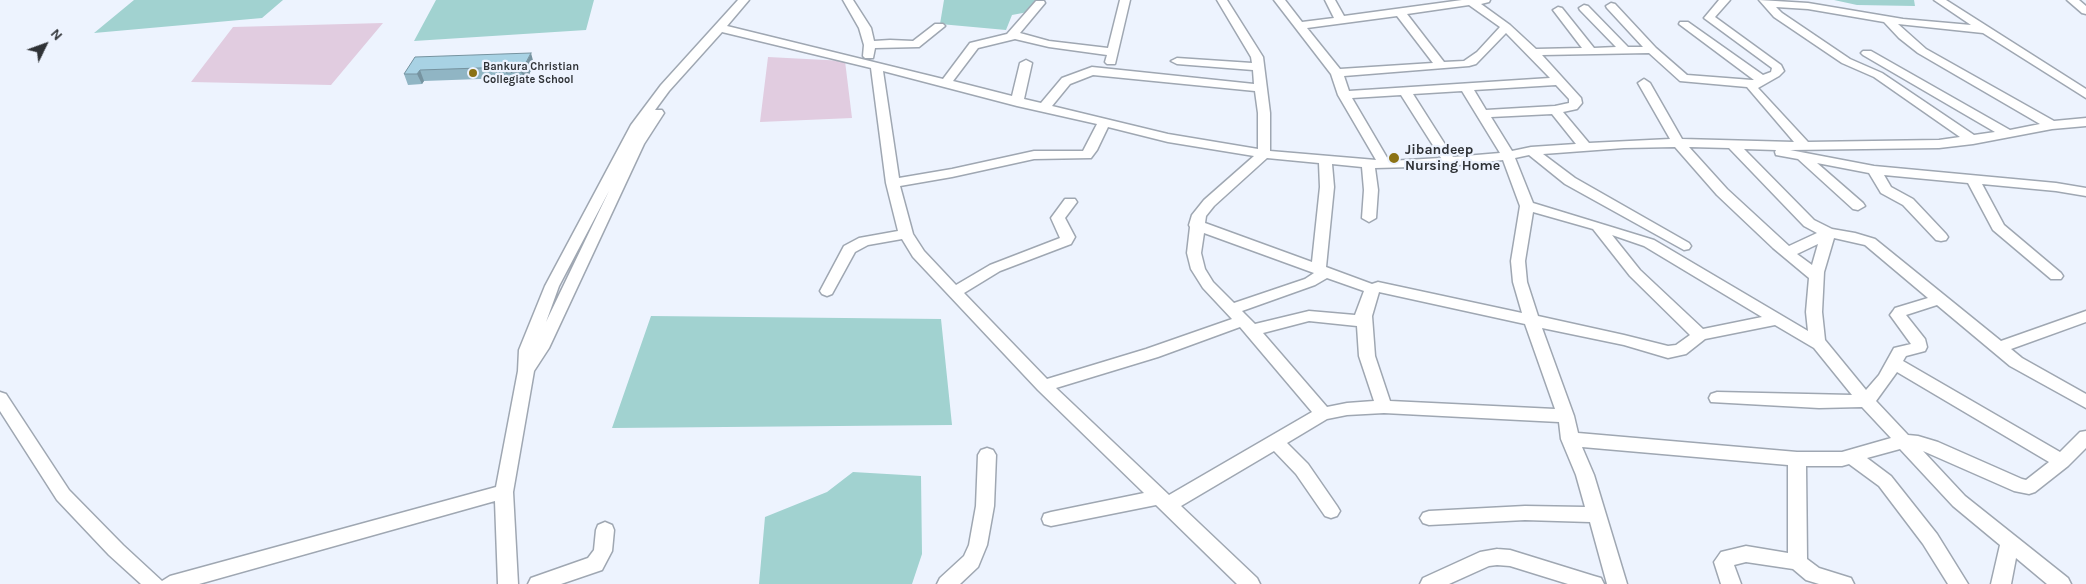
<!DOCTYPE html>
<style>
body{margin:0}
#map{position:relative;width:2086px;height:584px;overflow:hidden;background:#edf3fe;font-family:Karla,sans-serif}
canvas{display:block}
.north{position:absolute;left:20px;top:20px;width:50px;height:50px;-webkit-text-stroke:4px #edf3fe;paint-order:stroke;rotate:48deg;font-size:14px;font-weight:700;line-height:20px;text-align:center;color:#2f3236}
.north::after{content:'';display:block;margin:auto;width:18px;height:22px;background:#2f3236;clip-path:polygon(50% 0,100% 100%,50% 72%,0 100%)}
</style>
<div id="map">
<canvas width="2086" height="584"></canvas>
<div class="north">N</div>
</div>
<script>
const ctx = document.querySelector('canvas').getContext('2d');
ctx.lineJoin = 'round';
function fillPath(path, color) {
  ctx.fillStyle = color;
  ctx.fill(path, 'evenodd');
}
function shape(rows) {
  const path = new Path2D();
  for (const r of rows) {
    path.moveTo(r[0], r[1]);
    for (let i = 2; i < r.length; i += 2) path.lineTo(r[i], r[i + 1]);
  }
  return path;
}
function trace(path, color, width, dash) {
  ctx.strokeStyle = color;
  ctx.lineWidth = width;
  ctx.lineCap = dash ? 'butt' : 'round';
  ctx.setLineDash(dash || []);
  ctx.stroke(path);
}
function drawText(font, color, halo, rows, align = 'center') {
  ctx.font = font + ' Karla,sans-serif';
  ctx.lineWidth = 4.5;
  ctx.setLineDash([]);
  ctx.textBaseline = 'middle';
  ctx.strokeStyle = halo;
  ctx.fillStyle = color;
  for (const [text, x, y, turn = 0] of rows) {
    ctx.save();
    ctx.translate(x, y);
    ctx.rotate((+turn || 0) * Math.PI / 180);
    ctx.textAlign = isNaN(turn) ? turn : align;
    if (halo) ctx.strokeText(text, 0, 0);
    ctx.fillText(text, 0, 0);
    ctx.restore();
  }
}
const green = shape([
 [383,23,331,85,191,82,233,27],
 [768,57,845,61,852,118,760,122]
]);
const water = shape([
 [134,0,283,0,262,18,94,33],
 [436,0,594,0,586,30,414,41],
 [944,0,1041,0,1028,12,1012,15,1006,30,940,24],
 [1834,0,1914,0,1915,6,1857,5],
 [651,316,941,319,952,425,612,428],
 [853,472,921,476,922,554,912,584,759,584,765,517,827,492]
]);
const minor = shape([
 [738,0,749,0,727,26,943,79,970,43,1007,34,1036,1,1044,1,1045,3,1020,33,1049,41,1108,48,1120,0,1130,0,1115,64,1107,64,1105,62,1107,55,1049,47,1015,39,978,48,953,81,1012,96,1020,63,1026,60,1032,63,1024,99,1041,103,1062,78,1092,67,1254,84,1253,70,1177,64,1171,61,1177,58,1252,63,1251,57,1217,0,1227,0,1263,57,1270,113,1270,151,1376,160,1338,95,1331,74,1274,0,1285,0,1302,22,1334,18,1325,0,1335,0,1344,16,1462,0,1490,0,1489,2,1481,4,1510,25,1536,49,1582,48,1553,10,1558,7,1562,8,1594,48,1616,47,1580,10,1579,8,1584,5,1588,6,1628,47,1643,47,1607,8,1606,6,1611,3,1615,4,1656,48,1687,75,1752,80,1754,80,1679,24,1680,22,1688,22,1763,75,1771,72,1772,68,1704,18,1719,0,1730,0,1715,17,1781,65,1784,71,1779,76,1758,88,1808,142,1939,140,1960,137,1874,77,1842,63,1774,17,1759,0,1808,3,1903,19,1971,25,1934,0,1946,0,2086,89,2086,98,1983,33,1898,24,1926,49,2054,121,2086,118,2086,126,2052,129,1973,144,1939,148,1790,150,1874,166,2056,183,2086,188,2086,196,2056,191,1982,184,2004,225,2061,273,2063,276,2061,279,2051,279,1993,230,1968,183,1884,175,1891,187,1913,199,1946,234,1948,237,1946,240,1941,241,1936,240,1903,205,1881,193,1869,173,1817,163,1863,203,1865,206,1858,210,1853,209,1798,159,1776,155,1775,152,1776,150,1744,149,1814,220,1832,229,1855,233,1875,239,2001,341,2086,311,2086,322,2011,349,2022,358,2086,394,2086,408,2010,366,1937,305,1906,315,1925,339,1927,347,1925,351,1906,356,1903,361,2060,452,2080,432,2086,431,2086,448,2068,466,2035,492,2029,494,2014,491,1923,451,1965,496,2068,578,2071,584,2047,584,2016,558,2011,584,1991,584,2000,545,1953,506,1900,449,1867,458,1891,476,1937,534,1968,584,1948,584,1923,544,1879,486,1849,464,1842,466,1806,466,1807,559,1819,568,1851,578,1854,584,1819,584,1806,580,1793,569,1746,562,1734,565,1741,584,1721,584,1714,562,1721,552,1746,546,1788,553,1788,465,1582,447,1594,475,1627,584,1607,584,1590,522,1525,520,1429,525,1423,523,1420,518,1423,513,1429,511,1525,506,1585,507,1576,475,1561,439,1559,422,1384,413,1347,415,1327,419,1287,443,1308,464,1337,506,1340,511,1337,516,1331,518,1325,516,1296,474,1274,451,1181,506,1257,578,1260,584,1237,584,1156,505,1051,526,1044,524,1042,519,1044,514,1051,512,1144,493,1038,390,913,257,902,239,868,245,855,252,832,294,827,296,822,294,820,291,844,246,859,238,898,231,886,183,871,68,722,32,669,91,655,110,662,110,664,113,644,144,549,348,534,371,513,492,518,584,498,584,495,501,199,584,141,584,109,555,57,500,0,411,0,392,6,394,69,490,123,545,162,581,170,576,496,487,518,371,519,350,545,286,631,125,661,85,738,0],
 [1469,5,1500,27,1477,52,1464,61,1444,62,1407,14,1469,5],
 [1776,7,1808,9,1884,22,1899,38,1918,53,2040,124,2010,130,1871,51,1863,51,1861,53,1863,55,1995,132,1974,135,1882,73,1850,59,1782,13,1776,7],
 [1397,16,1433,63,1340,69,1307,28,1397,16],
 [1506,33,1550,78,1349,91,1344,76,1469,66,1476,64,1506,33],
 [1649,53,1680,81,1747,87,1794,142,1682,139,1650,83,1644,79,1638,83,1670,139,1589,143,1563,112,1577,109,1582,103,1581,98,1542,55,1649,53],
 [883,71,1017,106,1097,124,1083,151,1034,151,952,169,899,178,883,71],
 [1093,75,1255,91,1258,113,1258,149,1168,134,1052,106,1070,84,1093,75],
 [1556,85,1569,99,1569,103,1555,106,1486,110,1474,90,1556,85],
 [1462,91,1500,153,1453,157,1413,94,1462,91],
 [1401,95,1441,158,1389,161,1352,98,1401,95],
 [1552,114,1576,144,1531,147,1512,151,1491,117,1552,114],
 [1108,127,1168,142,1254,156,1204,200,1192,215,1189,225,1190,227,1187,253,1191,269,1203,288,1232,319,1146,349,1047,379,964,293,1000,271,1071,244,1075,237,1065,218,1077,202,1075,199,1065,199,1051,218,1060,238,990,265,956,285,924,251,913,234,900,186,952,177,1034,159,1091,158,1097,150,1108,127],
 [1675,147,1717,195,1773,248,1809,278,1806,312,1808,331,1654,240,1533,203,1515,158,1529,155,1565,184,1684,250,1689,249,1691,246,1689,243,1575,178,1543,154,1624,148,1675,147],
 [1689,147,1729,148,1804,226,1817,233,1789,246,1727,189,1689,147],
 [1267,158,1319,163,1320,187,1312,262,1205,223,1206,216,1214,206,1267,158],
 [1503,160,1520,206,1511,261,1513,282,1522,313,1378,282,1372,284,1326,267,1334,187,1332,164,1362,167,1364,190,1362,218,1369,222,1376,218,1378,190,1375,168,1450,166,1503,160],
 [609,191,546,322,559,286,609,191],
 [1533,212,1593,229,1630,276,1690,335,1676,345,1668,346,1624,335,1538,316,1527,282,1525,261,1533,212],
 [1204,233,1314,273,1305,279,1234,303,1213,282,1205,269,1201,253,1204,233],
 [1612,235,1644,246,1762,317,1703,329,1640,270,1612,235],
 [1834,238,1865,245,1928,298,1895,308,1893,311,1890,315,1911,344,1894,348,1879,375,1866,390,1825,340,1822,312,1824,272,1834,238],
 [1818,244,1812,265,1797,254,1818,244],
 [1327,278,1364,291,1355,315,1309,311,1255,324,1242,311,1315,285,1327,278],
 [1379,292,1525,324,1555,409,1390,401,1375,356,1372,316,1379,292],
 [1309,321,1357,326,1359,356,1374,401,1347,403,1327,407,1263,333,1309,321],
 [1775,325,1814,348,1852,395,1717,392,1711,394,1709,398,1711,402,1819,408,1862,407,1891,438,1842,452,1797,452,1578,433,1574,416,1542,328,1624,345,1668,358,1686,354,1705,339,1775,325],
 [1240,327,1312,412,1169,495,1056,388,1158,357,1240,327],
 [1897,372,2049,462,2026,480,2022,479,1938,442,1918,436,1908,435,1876,401,1897,372],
 [843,0,853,0,871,28,874,41,890,40,913,41,935,24,943,24,945,26,919,47,875,48,873,58,865,58,863,56,864,45,859,28,843,0],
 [2067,0,2079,0,2086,6,2086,14,2082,13,2067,0],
 [987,448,993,450,996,455,994,506,987,545,978,567,960,584,937,584,940,578,964,556,969,545,976,506,978,455,981,450,987,448],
 [605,522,612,525,614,530,612,551,602,570,561,584,528,584,531,578,588,558,594,550,596,530,598,525,605,522],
 [1497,549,1510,550,1594,576,1601,578,1604,584,1568,584,1510,566,1497,565,1489,566,1449,584,1420,584,1423,578,1480,552,1497,549]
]);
const wall = shape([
 [415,57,534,64,525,83,510,84,507,78,424,81,422,84,408,85,404,74]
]);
const shadedWall = shape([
 [531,53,534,64,525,83,521,72],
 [420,70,424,81,422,84,417,74]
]);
const building = shape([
 [531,53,521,72,506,73,509,67,420,70,417,74,404,74,415,57,531,53]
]);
const markers = [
 [473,73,5,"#8b7215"],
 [1394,158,6,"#8b7215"]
];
const farPoinames = [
 ["Bankura Christian",483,67],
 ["Collegiate School",483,80]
];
const poiNames = [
 ["Jibandeep",1405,150],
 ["Nursing Home",1405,166]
];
fillPath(green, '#e1cce0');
fillPath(water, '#a1d2d0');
trace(minor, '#9fa7b2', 3);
fillPath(minor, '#fff');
fillPath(wall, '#90b5c4');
fillPath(shadedWall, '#7693a0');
fillPath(building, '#a8d2e4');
trace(building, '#7693a0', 1);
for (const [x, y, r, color] of markers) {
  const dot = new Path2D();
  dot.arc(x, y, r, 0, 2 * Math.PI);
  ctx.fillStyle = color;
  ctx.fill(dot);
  trace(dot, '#edf3fe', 2);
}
drawText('bold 11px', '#2f3236', '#edf3fe', farPoinames, 'left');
drawText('bold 14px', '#2f3236', '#edf3fe', poiNames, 'left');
</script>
